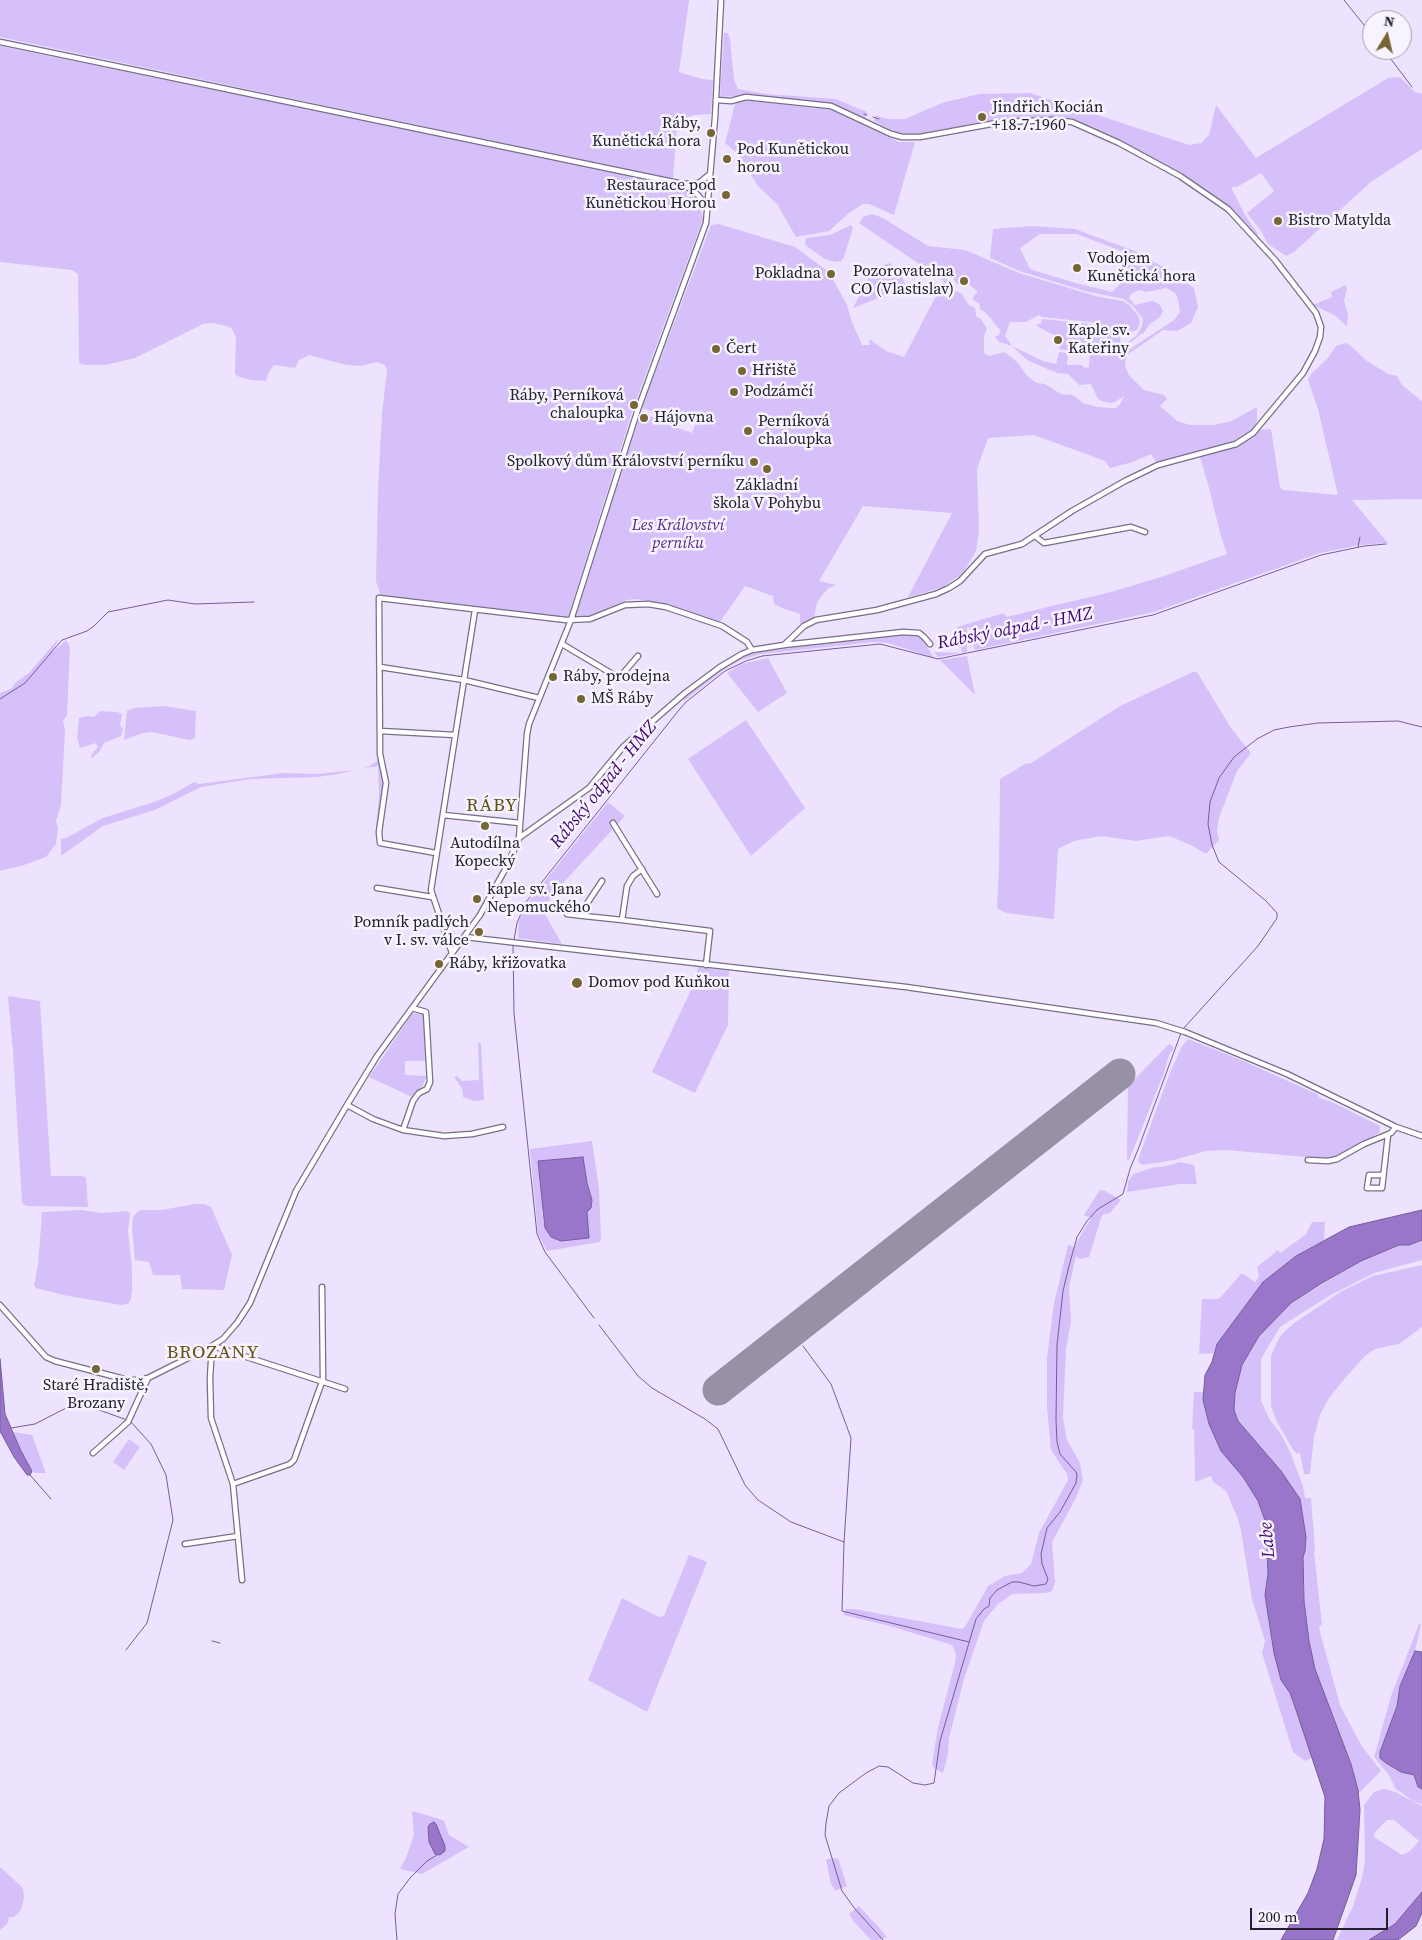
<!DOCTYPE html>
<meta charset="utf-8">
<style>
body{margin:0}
#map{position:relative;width:1422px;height:1940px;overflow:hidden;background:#ede3ff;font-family:"Source Serif 4",serif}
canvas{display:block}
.north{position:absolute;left:1362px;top:10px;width:50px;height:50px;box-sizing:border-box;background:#f8f4ff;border:1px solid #a39faa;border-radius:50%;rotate:9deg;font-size:14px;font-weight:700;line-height:20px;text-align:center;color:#24202b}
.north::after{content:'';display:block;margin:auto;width:18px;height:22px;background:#766634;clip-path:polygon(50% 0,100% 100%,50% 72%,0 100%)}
.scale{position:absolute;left:1250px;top:1908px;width:138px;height:22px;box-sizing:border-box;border:2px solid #24202b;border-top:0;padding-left:6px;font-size:15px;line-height:18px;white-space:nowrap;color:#24202b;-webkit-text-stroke:4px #f8f4ff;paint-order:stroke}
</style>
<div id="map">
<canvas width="1422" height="1940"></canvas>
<div class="north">N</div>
<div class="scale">200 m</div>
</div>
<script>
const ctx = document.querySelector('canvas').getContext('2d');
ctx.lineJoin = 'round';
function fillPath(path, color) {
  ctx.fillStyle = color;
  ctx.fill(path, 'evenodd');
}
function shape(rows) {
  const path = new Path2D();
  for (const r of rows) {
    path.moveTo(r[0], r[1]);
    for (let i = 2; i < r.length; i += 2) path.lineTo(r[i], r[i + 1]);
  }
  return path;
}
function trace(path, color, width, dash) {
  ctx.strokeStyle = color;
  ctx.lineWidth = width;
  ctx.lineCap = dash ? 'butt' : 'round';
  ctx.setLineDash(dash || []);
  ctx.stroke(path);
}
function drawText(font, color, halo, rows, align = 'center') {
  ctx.font = font + ' "Source Serif 4",serif';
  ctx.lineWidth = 5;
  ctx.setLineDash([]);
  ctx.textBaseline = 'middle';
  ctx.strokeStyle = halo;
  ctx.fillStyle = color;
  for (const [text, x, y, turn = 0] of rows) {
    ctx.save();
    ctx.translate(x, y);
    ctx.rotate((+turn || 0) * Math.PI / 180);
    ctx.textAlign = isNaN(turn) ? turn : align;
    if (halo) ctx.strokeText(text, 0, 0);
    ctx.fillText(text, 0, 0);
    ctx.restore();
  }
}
const green = shape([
 [0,0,689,0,679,72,702,79,713,80,711,114,695,115,677,121,673,179,0,37],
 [724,33,728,33,730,39,734,80,738,89,767,94,836,99,867,112,865,119,837,107,741,96,720,97],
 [0,46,559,160,690,190,699,203,703,219,633,409,568,618,381,596,376,581,378,490,382,413,387,371,385,365,377,362,361,366,346,365,309,355,299,360,295,368,274,365,269,372,266,381,251,380,237,376,235,374,236,338,233,330,230,327,213,323,203,324,135,358,105,365,85,365,79,363,78,274,72,270,0,262],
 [1400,77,1415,92,1422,94,1422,149,1372,181,1294,252,1286,256,1268,244,1261,231,1247,213,1274,191,1261,173,1237,187,1231,187,1245,215,1258,234,1257,236,1235,213,1198,185,1127,144,1097,131,1055,118,1020,119,984,122,916,136,899,134,874,121,876,116,890,119,905,119,942,103,979,94,1030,93,1189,145,1201,143,1209,135,1216,105,1256,158,1388,78],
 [743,100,832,110,899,142,915,142,894,215,869,204,863,204,849,213,829,231,796,237,777,204,758,186,737,153,725,143,735,104],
 [872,214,883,218,928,246,965,250,1019,273,1099,297,1123,301,1129,305,1138,315,1140,322,1137,330,1125,334,1090,322,1042,317,1039,315,1026,322,1010,322,1005,336,1012,346,1043,361,1056,364,1059,352,1068,353,1067,365,1082,365,1085,368,1089,367,1090,346,1071,342,1069,351,1059,349,1063,340,1037,326,1037,324,1041,324,1042,319,1091,324,1112,330,1119,334,1121,344,1127,343,1137,335,1142,326,1143,319,1134,307,1124,299,1085,291,1019,271,990,258,993,229,1032,226,1075,229,1137,252,1170,271,1194,288,1198,307,1191,323,1177,331,1163,330,1127,355,1125,366,1129,375,1144,390,1164,395,1167,399,1160,406,1177,421,1190,425,1214,425,1231,421,1257,407,1257,420,1252,432,1233,443,1199,453,1157,463,1151,454,1133,462,1110,468,1105,461,1034,435,988,438,977,469,979,531,976,551,966,568,959,576,941,588,908,597,952,513,863,506,819,581,836,585,829,588,822,595,817,603,814,618,800,624,800,614,782,608,774,604,773,596,745,586,720,622,668,605,636,599,627,600,587,617,576,618,575,615,640,414,657,418,657,421,692,433,697,421,670,411,660,414,642,408,711,225,719,224,795,247,829,272,847,305,852,322,862,345,870,345,869,339,886,351,904,357,944,281,859,223,863,217],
 [1040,234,1077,234,1129,254,1120,284,1112,292,1072,282,1030,269,1020,248],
 [941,267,950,274,957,284,968,284,977,291,977,293,973,297,973,300,979,303,980,309,986,313,1001,331,999,335,995,337,999,342,1012,346,1027,360,1038,365,1057,373,1068,374,1079,385,1091,384,1098,399,1102,401,1110,403,1115,402,1124,396,1121,403,1116,408,1111,408,1097,407,1083,403,1073,395,1061,394,1045,384,1037,383,1027,376,1018,363,1005,352,989,356,984,353,984,336,987,329,981,319,976,316,975,308,968,304,962,294,956,291,940,270],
 [1166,288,1175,293,1178,299,1180,312,1174,320,1124,353,1124,348,1142,333,1143,334,1150,324,1160,317,1163,311,1160,305,1153,301,1135,305,1129,298,1131,294,1139,290,1146,292],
 [851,225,853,228,844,257,841,261,836,262,825,259,805,245,806,238,830,235],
 [890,263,901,273,906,287,853,308,868,279,860,274],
 [1345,285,1347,289,1344,301,1348,315,1347,326,1334,315,1313,305,1332,297,1331,292],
 [1345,343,1351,346,1367,361,1388,374,1397,376,1402,385,1422,401,1422,499,1352,500,1388,543,1360,545,1320,553,1154,612,975,650,969,627,967,627,967,652,938,657,934,652,962,653,957,627,1004,613,1006,617,1111,592,1161,577,1227,554,1220,533,1209,488,1200,457,1237,446,1258,430,1271,429,1280,487,1283,490,1338,495,1318,409,1308,380,1311,374,1327,359,1336,346],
 [903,633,914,634,922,638,934,658,888,643,874,642,761,654,741,660,724,670,685,700,683,699,644,731,701,682,734,660,758,652],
 [59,638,52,653,66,640,70,647,67,715,63,721,65,731,61,805,56,821,58,828,56,844,46,857,24,865,0,871,0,693,11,689,16,682,29,673],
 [967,656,975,695,940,660],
 [768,658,787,693,758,712,727,673,741,664],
 [1193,672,1197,672,1231,728,1251,753,1237,771,1219,818,1217,831,1219,840,1206,854,1191,845,1169,836,1136,841,1101,836,1074,841,1058,849,1054,919,1006,913,998,909,997,906,999,869,1000,779,1025,764,1031,763,1120,706],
 [164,706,196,711,195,738,190,740,152,732,143,733,124,740,127,711,134,708],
 [100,711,117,712,122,714,120,725,123,729,121,736,104,743,99,752,91,759,92,754,98,747,96,743,80,748,77,738,79,718,88,716,94,717],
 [746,720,805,808,751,856,688,759],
 [378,752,385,778,375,839,379,795,378,766,359,769,368,767,377,761],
 [356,770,338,774,317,777,250,779,201,787,155,810,103,826,61,856,61,839,63,838,66,838,103,818,157,801,175,793,194,782,199,784,284,773,317,774],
 [608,802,625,816,563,883,542,909,562,944,518,938,519,921,525,906],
 [698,967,729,971,728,1025,695,1093,652,1072,692,988],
 [9,996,40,1001,51,1176,81,1176,86,1177,88,1207,26,1206,22,1203,13,1051,8,998],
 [413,1013,423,1014,426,1061,405,1061,405,1075,427,1076,423,1085,412,1097,369,1077],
 [1188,1039,1241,1060,1317,1094,1320,1098,1334,1103,1380,1126,1380,1132,1342,1155,1330,1159,1226,1150,1206,1151,1174,1160,1143,1165,1138,1162,1140,1154,1169,1075,1181,1048],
 [478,1043,481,1043,484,1100,474,1101,463,1097,462,1088,454,1077,457,1076,462,1081,479,1080],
 [1169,1044,1173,1046,1173,1050,1169,1055,1164,1073,1129,1160,1127,1159,1127,1153,1128,1086],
 [592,1141,599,1188,601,1238,600,1242,547,1251,538,1234,530,1149],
 [582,1157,587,1183,592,1200,587,1212,589,1238,549,1235,545,1228,542,1212],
 [1180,1162,1194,1165,1197,1184,1180,1184,1127,1192,1128,1182,1133,1174,1155,1167,1163,1167],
 [1100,1190,1105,1191,1121,1200,1110,1213,1102,1215,1089,1257,1080,1259,1076,1256,1069,1287,1071,1321,1066,1349,1063,1418,1067,1440,1080,1463,1083,1480,1076,1498,1052,1542,1055,1582,1052,1591,1046,1593,1012,1594,998,1604,984,1621,964,1679,949,1738,948,1754,943,1773,934,1768,932,1764,938,1727,955,1663,956,1654,952,1645,890,1626,843,1615,846,1609,854,1609,962,1629,965,1627,988,1586,1005,1576,1022,1573,1031,1564,1039,1533,1068,1480,1067,1474,1051,1450,1047,1408,1047,1358,1054,1303,1068,1245,1074,1247,1091,1218,1084,1215],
 [195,1204,204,1204,211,1207,232,1255,224,1290,182,1289,180,1275,153,1275,149,1262,135,1260,132,1228,133,1218,137,1212,141,1210,161,1210],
 [81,1210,102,1213,127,1211,130,1213,128,1231,132,1269,132,1289,131,1299,128,1304,121,1305,63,1295,36,1288,34,1285,38,1265,42,1212],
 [1312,1222,1325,1222,1324,1240,1296,1256,1263,1282,1217,1344,1214,1353,1199,1354,1202,1299,1219,1299,1242,1273,1255,1282,1259,1277,1257,1267,1278,1250,1280,1253,1301,1238,1306,1234],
 [1422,1240,1422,1260,1374,1273,1329,1296,1280,1327,1261,1359,1261,1401,1270,1420,1282,1436,1290,1452,1303,1486,1305,1498,1311,1498,1315,1549,1314,1552,1322,1624,1319,1628,1340,1705,1361,1745,1381,1771,1358,1794,1351,1764,1315,1669,1309,1641,1304,1601,1303,1557,1305,1551,1300,1499,1281,1471,1238,1421,1234,1410,1235,1393,1242,1365,1259,1336,1291,1303,1361,1261,1399,1245,1409,1245],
 [1422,1265,1422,1327,1399,1344,1375,1349,1366,1355,1345,1378,1329,1398,1320,1415,1314,1437,1310,1474,1304,1474,1300,1453,1297,1454,1292,1448,1276,1420,1271,1406,1271,1356,1277,1342,1282,1334,1294,1323,1342,1291,1373,1276],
 [1194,1392,1204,1392,1203,1400,1209,1424,1221,1451,1243,1477,1258,1501,1266,1523,1268,1574,1265,1595,1281,1680,1290,1693,1312,1758,1305,1761,1293,1752,1262,1653,1265,1641,1252,1599,1241,1531,1238,1519,1226,1491,1213,1482,1211,1476,1195,1482,1194,1429,1192,1429],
 [13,1432,32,1435,46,1473,34,1473,20,1449],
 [129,1439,140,1447,124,1470,113,1462],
 [689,1555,707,1562,647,1712,588,1680,622,1598,659,1617,664,1616],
 [1419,1624,1421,1625,1415,1651,1400,1686,1397,1706,1380,1752,1415,1776,1418,1787,1422,1789,1422,1804,1413,1801,1395,1788,1389,1775,1374,1757,1391,1696],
 [1384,1789,1395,1792,1422,1806,1422,1892,1395,1924,1369,1940,1337,1940,1353,1906,1362,1878,1365,1860,1364,1805,1374,1792],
 [1387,1820,1394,1820,1419,1841,1410,1851,1402,1855,1374,1837,1375,1832],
 [412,1811,440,1819,444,1821,449,1835,469,1847,422,1874,400,1869,406,1858,414,1834],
 [838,1858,847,1886,835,1891,830,1881,826,1859],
 [0,1867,23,1888,24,1898,21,1910,14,1917,9,1917,7,1924,0,1930],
 [859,1906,882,1931,887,1937,879,1940,871,1940,854,1922,849,1914]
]);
const water = shape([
 [583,1157,587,1183,592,1200,591,1208,587,1212,589,1238,561,1241,551,1237,545,1228,538,1161,583,1157],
 [1422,1210,1422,1240,1409,1245,1399,1245,1361,1261,1322,1283,1291,1303,1259,1336,1242,1365,1235,1393,1234,1410,1238,1421,1281,1471,1300,1499,1306,1537,1305,1551,1303,1557,1304,1601,1309,1641,1315,1669,1351,1764,1358,1790,1360,1810,1356,1875,1333,1940,1281,1940,1308,1893,1317,1869,1324,1839,1325,1797,1295,1707,1290,1693,1281,1680,1274,1653,1265,1595,1268,1574,1266,1523,1258,1501,1243,1477,1221,1451,1209,1424,1203,1400,1205,1375,1212,1362,1217,1344,1263,1282,1296,1256,1349,1227,1422,1210],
 [0,1359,5,1414,21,1451,32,1471,30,1475,27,1475,14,1457,0,1431,0,1359],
 [1415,1651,1422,1652,1422,1789,1418,1787,1414,1775,1401,1772,1386,1763,1380,1758,1380,1752,1397,1706,1400,1686,1415,1651],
 [434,1822,436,1824,445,1846,445,1851,440,1855,435,1854,429,1842,428,1827,430,1824,434,1822],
 [1422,1892,1422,1913,1416,1926,1398,1940,1369,1940,1395,1924,1422,1892]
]);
const stream = shape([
 [1344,0,1372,35],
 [1384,50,1412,87],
 [864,114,867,115],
 [873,117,879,119],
 [1358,547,1360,537],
 [0,699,25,683,62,640,87,631,94,626,108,612,168,600,195,604,254,602],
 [514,940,517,923,526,902,679,710,686,702,725,671,746,661,762,656,880,644,938,659,1153,615,1321,555,1364,546,1386,544],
 [513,944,514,1013,537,1234,545,1252,594,1318],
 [1183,1029,1258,946,1277,918,1277,913,1265,900,1219,862,1212,845,1208,824,1210,802,1219,778,1234,757,1257,739,1274,730,1289,727,1318,723,1398,721,1422,727],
 [599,1325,638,1376,652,1388,705,1419,718,1429,745,1485,758,1500,791,1522,844,1542],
 [803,1346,831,1384,851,1438,844,1542,842,1611,969,1642],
 [11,1428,35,1424,68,1407,78,1405,88,1406,127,1420],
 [30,1475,51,1499],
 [212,1641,220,1643],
 [126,1650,147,1623,173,1520,166,1475,151,1444,130,1421],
 [397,1940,395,1914,398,1894,410,1878,427,1861,437,1855],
 [883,1940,855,1909,842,1891,825,1835,826,1823,829,1806,839,1793,866,1773,879,1766,888,1767,913,1783,925,1785,934,1783,940,1741,976,1619,984,1609,989,1606,990,1598,997,1590,1012,1582,1019,1582,1034,1586,1046,1584,1048,1579,1042,1564,1041,1554,1047,1528,1060,1512,1076,1483,1077,1475,1076,1472,1060,1454,1057,1442,1056,1420,1057,1345,1063,1291,1069,1266,1077,1237,1087,1221,1098,1209,1123,1194,1130,1169,1139,1147,1181,1033]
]);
const runway = shape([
 [718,1390,1120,1074]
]);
const minor = shape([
 [0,42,683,184,699,183,710,174],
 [716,100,731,101,746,97,831,106,891,134,902,137,920,137,1002,122,1053,120,1072,122,1119,143,1180,176,1228,209,1275,260,1316,313,1321,327,1320,337,1315,351,1303,373,1253,433,1236,444,1158,465,1125,481,1072,511,1022,544,985,554,960,581,949,588,936,594,877,610,816,620,804,626,784,645],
 [685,185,698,195,707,207],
 [1035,536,1044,543,1131,527,1145,532],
 [562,644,619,678,638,656],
 [380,667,464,680,539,698],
 [380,731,455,735],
 [443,815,520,823],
 [613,823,657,894],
 [519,838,589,788,623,747,685,693,720,667,742,654,752,650,784,645,903,632,919,633,924,637,930,644],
 [436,853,380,843,379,832,386,783,380,754,379,598,566,620,590,619,625,605,648,604,666,607,722,626,747,642,752,650],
 [642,869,633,876,627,886,622,920,710,931,706,965],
 [602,881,586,905,584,916,622,920],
 [377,888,432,897],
 [567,914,584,916],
 [465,937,906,987,1156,1023,1185,1032,1287,1074,1396,1127,1422,1136],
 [452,953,431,890,475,610],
 [347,1105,373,1119,403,1130,413,1101,419,1093,427,1089,430,1082,426,1012,412,1008],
 [403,1130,444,1136,472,1134,503,1127],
 [1308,1160,1328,1161,1337,1159,1364,1144,1391,1133,1396,1127],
 [1383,1175,1369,1175,1367,1188,1382,1188,1388,1135],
 [0,1305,46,1357,55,1361,128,1380,138,1380,148,1378,212,1346,223,1339,237,1323,250,1303,296,1191,347,1105,377,1056,480,915,507,866,519,838,527,734,529,724,571,620,638,409,706,223,715,118,721,0],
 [212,1346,210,1378,211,1418,233,1484,242,1580],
 [213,1346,345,1389],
 [93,1453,128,1422,148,1378],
 [233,1484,290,1464,294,1460,323,1379,322,1287],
 [185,1544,238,1536]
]);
const markers = [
 [982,117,5,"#766634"],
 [711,133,5,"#766634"],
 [727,159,5,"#766634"],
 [726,195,5,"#766634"],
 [1278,221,5,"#766634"],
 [1077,268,5,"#766634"],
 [831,274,5,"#766634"],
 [964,281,5,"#766634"],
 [1058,340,5,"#766634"],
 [716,349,5,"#766634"],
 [742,371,5,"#766634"],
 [734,392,5,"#766634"],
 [634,405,5,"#766634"],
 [644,418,5,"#766634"],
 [748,431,5,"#766634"],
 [754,462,5,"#766634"],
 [767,469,5,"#766634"],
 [553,677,5,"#766634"],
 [581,699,5,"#766634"],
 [485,826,5,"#766634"],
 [477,899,5,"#766634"],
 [479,932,5,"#766634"],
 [439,964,5,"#766634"],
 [577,983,6,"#766634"],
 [96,1369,5,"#766634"]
];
const poiNames = [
 ["Jindřich Kocián",992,108],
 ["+18.7.1960",992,126],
 ["Ráby,",701,124,"right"],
 ["Kunětická hora",701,142,"right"],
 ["Pod Kunětickou",737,150],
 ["horou",737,168],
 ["Restaurace pod",716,186,"right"],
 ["Kunětickou Horou",716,204,"right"],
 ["Bistro Matylda",1288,221],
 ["Vodojem",1087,259],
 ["Kunětická hora",1087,277],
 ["Pozorovatelna",954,272,"right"],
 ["CO (Vlastislav)",954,290,"right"],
 ["Pokladna",821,274,"right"],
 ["Kaple sv.",1068,331],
 ["Kateřiny",1068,349],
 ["Čert",726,349],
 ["Hřiště",752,371],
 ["Podzámčí",744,392],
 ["Ráby, Perníková",624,396,"right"],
 ["chaloupka",624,414,"right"],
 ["Hájovna",654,418],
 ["Perníková",758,422],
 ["chaloupka",758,440],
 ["Spolkový dům Království perníku",744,462,"right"],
 ["Základní",767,486,"center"],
 ["škola V Pohybu",767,504,"center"],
 ["Ráby, prodejna",563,677],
 ["MŠ Ráby",591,699],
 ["Autodílna",485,844,"center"],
 ["Kopecký",485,862,"center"],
 ["kaple sv. Jana",487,890],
 ["Nepomuckého",487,908],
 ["Pomník padlých",469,923,"right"],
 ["v I. sv. válce",469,941,"right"],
 ["Ráby, křižovatka",449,964],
 ["Domov pod Kuňkou",588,983],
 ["Staré Hradiště,",96,1386,"center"],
 ["Brozany",96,1404,"center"]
];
const parkNames = [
 ["Les Království",678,526],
 ["perníku",678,544]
];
const waterNames = [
 ["Rábský odpad - HMZ",1015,629,-11],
 ["Rábský odpad - HMZ",604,785,-51],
 ["Labe",1268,1540,-95]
];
const quarterNames = [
 ["RÁBY",492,806],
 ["BROZANY",213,1353]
];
fillPath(green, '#d6c0fa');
fillPath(water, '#9a76cb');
trace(water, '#775c9b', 1);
trace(stream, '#775c9b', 1);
trace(runway, '#9891a6', 31);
trace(minor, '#776e87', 7);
trace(minor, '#fff', 4.5);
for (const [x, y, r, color] of markers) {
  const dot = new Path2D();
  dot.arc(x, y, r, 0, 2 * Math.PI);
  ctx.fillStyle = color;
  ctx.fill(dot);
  trace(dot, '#f8f4ff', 2);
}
drawText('16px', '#24202b', '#f8f4ff', poiNames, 'left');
drawText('italic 16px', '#59268b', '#f8f4ff', parkNames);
drawText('italic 18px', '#430772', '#f8f4ff', waterNames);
ctx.letterSpacing = '1px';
drawText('19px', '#625114', '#f8f4ff', quarterNames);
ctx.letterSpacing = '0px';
</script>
